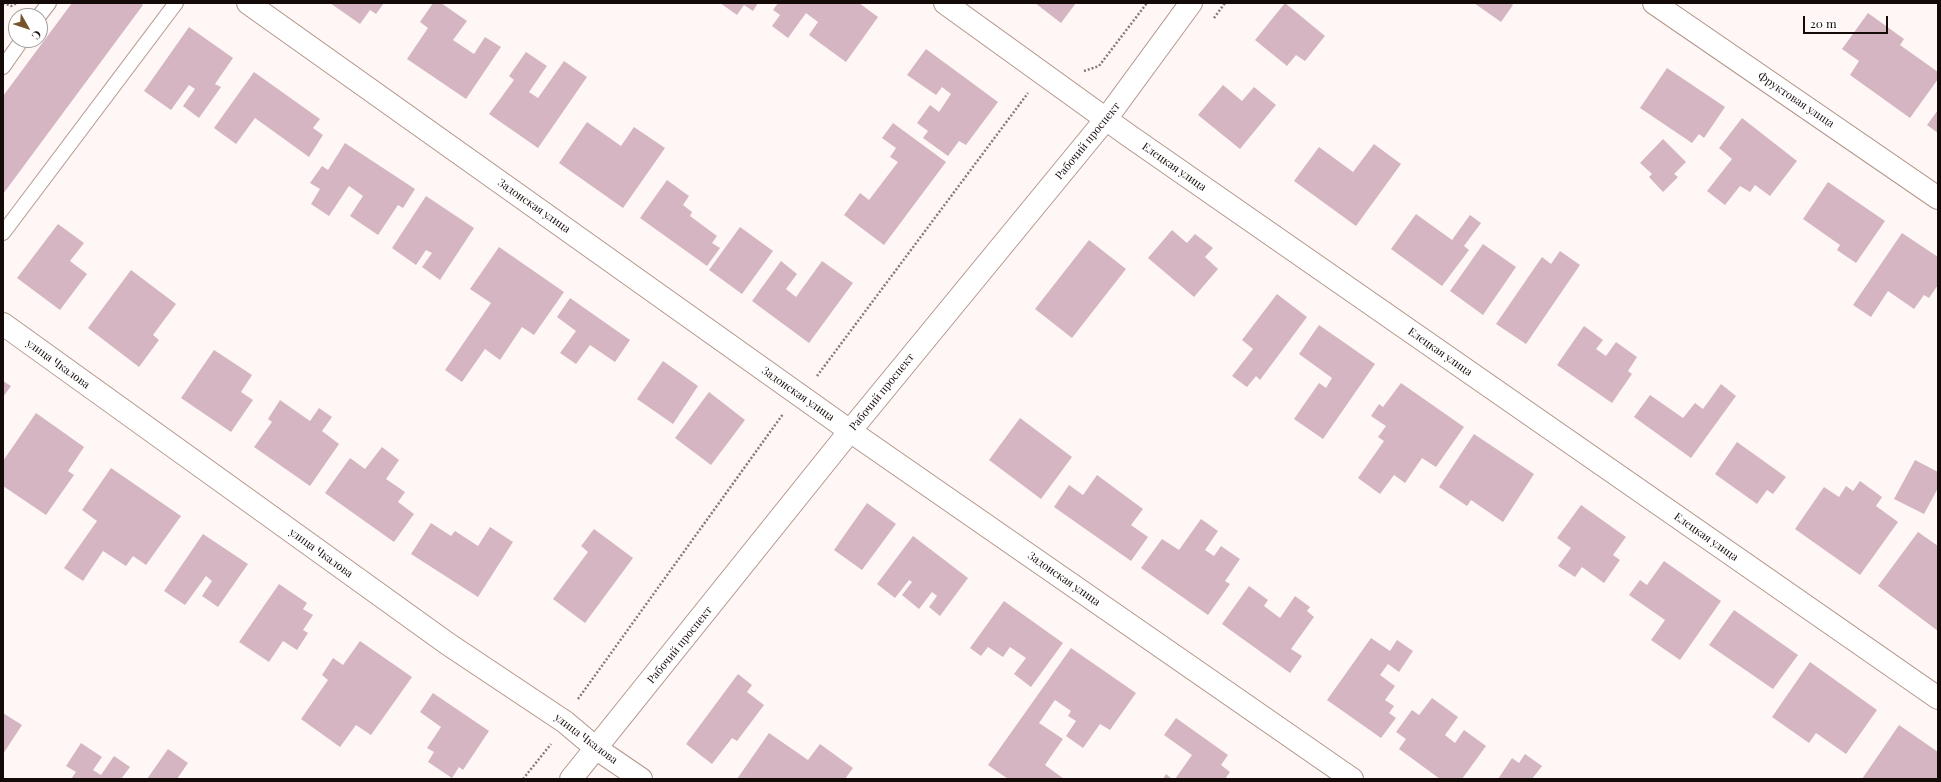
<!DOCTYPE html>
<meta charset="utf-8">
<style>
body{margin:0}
#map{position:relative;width:1941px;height:782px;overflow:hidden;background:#fef7f5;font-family:"Playfair Display",serif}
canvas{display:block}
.frame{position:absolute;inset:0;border:4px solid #140a07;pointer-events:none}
.north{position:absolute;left:8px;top:8px;width:40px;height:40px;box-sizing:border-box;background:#fff;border:1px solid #a19d9c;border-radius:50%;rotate:129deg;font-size:11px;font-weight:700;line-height:16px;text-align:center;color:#140a07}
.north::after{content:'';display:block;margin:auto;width:14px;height:18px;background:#76552c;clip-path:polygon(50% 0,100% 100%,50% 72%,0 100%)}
.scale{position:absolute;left:1803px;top:16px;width:85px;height:18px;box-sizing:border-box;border:2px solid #140a07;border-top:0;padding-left:5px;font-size:12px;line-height:14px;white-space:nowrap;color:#140a07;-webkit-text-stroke:3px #fff;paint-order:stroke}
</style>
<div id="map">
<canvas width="1941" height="782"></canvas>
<div class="frame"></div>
<div class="north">С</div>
<div class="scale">20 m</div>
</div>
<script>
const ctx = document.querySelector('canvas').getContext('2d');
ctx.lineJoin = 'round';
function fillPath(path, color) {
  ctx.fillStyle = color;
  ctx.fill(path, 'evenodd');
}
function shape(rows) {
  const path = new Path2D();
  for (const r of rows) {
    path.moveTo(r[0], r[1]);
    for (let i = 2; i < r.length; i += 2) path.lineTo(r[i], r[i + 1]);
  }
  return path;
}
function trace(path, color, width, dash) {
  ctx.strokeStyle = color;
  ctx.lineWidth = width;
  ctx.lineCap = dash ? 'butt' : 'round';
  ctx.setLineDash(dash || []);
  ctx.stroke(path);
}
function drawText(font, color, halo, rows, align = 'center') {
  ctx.font = font + ' "Playfair Display",serif';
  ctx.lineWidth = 3.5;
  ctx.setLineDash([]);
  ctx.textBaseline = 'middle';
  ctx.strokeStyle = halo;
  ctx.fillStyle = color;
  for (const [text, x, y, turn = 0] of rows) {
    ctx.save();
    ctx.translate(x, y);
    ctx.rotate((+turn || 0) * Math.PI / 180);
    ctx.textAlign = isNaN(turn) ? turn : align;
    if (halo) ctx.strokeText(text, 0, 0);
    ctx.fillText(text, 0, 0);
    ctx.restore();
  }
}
const building = shape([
 [72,3,140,3,143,5,3,194,3,96],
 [330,3,384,3,376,14,370,10,360,24],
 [433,3,441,3,467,21,453,40,474,54,485,37,501,47,466,99,407,59,428,28,420,22],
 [720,3,758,3,753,11,744,5,737,15],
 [778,3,859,3,878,17,846,62,809,35,818,22,806,13,788,38,772,26,780,15,773,10],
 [1035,3,1076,3,1061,23],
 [1285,3,1325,36,1305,61,1296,55,1287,66,1255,40],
 [1474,3,1510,3,1513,5,1501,22],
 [1868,13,1904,39,1900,45,1938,72,1938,79,1910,118,1850,75,1859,61,1842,49],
 [189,27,233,58,215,84,221,87,199,118,183,106,195,89,189,85,171,110,144,91],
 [926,49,998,102,966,145,959,141,948,156,923,138,928,131,917,123,930,105,939,112,951,94,942,87,936,95,907,75],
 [526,52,547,66,529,92,538,98,564,61,587,77,538,148,489,114,514,80,509,76],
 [1667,68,1725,107,1704,138,1699,134,1692,143,1640,108],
 [254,72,320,119,313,128,323,135,309,157,255,118,236,144,214,128],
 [1223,85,1242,101,1254,87,1276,105,1240,149,1198,115],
 [1938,110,1938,133,1927,125],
 [1742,118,1797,161,1770,196,1755,185,1750,192,1740,186,1725,205,1707,191,1732,159,1719,148],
 [587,122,621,146,634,127,665,148,623,208,559,163],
 [893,123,946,162,884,245,844,215,860,193,869,200,898,162,890,157,896,148,882,138],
 [1663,139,1686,162,1674,174,1678,177,1663,192,1649,177,1652,174,1640,163],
 [345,143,415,189,403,208,398,205,378,235,350,216,363,196,349,186,329,216,311,204,320,189,310,183,322,166,328,170],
 [1374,144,1401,164,1356,226,1294,181,1319,147,1353,172],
 [667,180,689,196,683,205,692,212,690,216,717,236,712,243,720,248,707,266,640,218],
 [1828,182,1885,221,1856,263,1837,250,1840,245,1803,219],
 [426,196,474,228,440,280,422,267,432,253,426,250,416,265,392,248],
 [1416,214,1452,240,1470,215,1481,223,1464,246,1469,250,1442,286,1391,249],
 [58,224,84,243,70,261,87,274,60,310,17,278],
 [740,227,773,251,742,294,709,270],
 [1172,230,1187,243,1195,234,1213,248,1205,257,1218,269,1194,297,1148,258],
 [1902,233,1938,257,1938,285,1929,298,1924,295,1914,309,1888,291,1871,317,1853,305],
 [1089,240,1126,269,1072,338,1035,309],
 [1483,244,1516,267,1483,315,1450,291],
 [499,247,564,292,534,335,522,327,500,360,485,349,462,382,445,370,491,303,470,289],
 [1560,251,1580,265,1526,344,1496,324,1542,257,1551,264],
 [781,261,797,274,786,289,796,297,822,261,853,283,809,343,752,301],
 [131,270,176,304,153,335,159,340,139,367,88,328],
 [1277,294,1307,317,1260,380,1256,376,1247,387,1232,376,1253,349,1242,340],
 [570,298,630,340,615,362,590,345,576,364,560,353,576,331,557,317],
 [1319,325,1375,364,1323,439,1294,419,1319,383,1326,388,1332,378,1299,354],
 [1584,326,1603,340,1596,349,1606,356,1616,342,1637,357,1628,371,1632,374,1612,403,1557,365],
 [214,350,252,375,241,392,253,400,231,432,181,398],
 [663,361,698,386,673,424,637,399],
 [3,381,11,386,3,397],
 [1401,383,1464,427,1436,467,1422,458,1405,483,1394,475,1380,494,1358,478,1384,441,1378,437,1386,426,1371,416,1379,404,1383,407],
 [1721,384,1736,396,1691,458,1634,417,1650,395,1683,418,1695,403,1703,409],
 [709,392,745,420,711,465,675,438],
 [280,400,310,421,319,408,332,417,322,431,339,444,310,486,254,447,272,422,268,419],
 [36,413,84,447,68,471,74,475,46,515,3,486,3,461],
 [1020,418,1072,457,1041,499,989,460],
 [1474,434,1534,474,1503,522,1471,500,1467,506,1439,487],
 [1737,442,1786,477,1773,494,1767,490,1757,504,1715,474],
 [382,447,399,460,386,479,405,492,398,502,414,514,394,542,325,493,350,458,365,469],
 [1915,460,1938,472,1938,488,1924,514,1894,499],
 [111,468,181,516,146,565,133,556,126,566,103,551,83,581,64,568,97,521,82,510],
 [1097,475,1143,509,1131,525,1148,537,1131,561,1054,507,1069,485,1083,495],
 [1860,481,1882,497,1876,506,1898,522,1860,575,1795,529,1824,487,1839,497,1846,486,1853,491],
 [867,503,896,524,862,570,834,550],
 [1581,505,1626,537,1613,555,1620,560,1604,583,1582,567,1575,577,1558,566,1571,548,1557,538],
 [1201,519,1218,531,1205,550,1214,556,1221,546,1240,559,1225,581,1230,584,1208,615,1141,568,1162,539,1179,550],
 [431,523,451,536,455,531,478,546,490,527,513,542,478,597,411,554],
 [594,529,633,558,585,623,553,599,588,552,581,546],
 [1918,532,1938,546,1938,631,1878,586],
 [203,534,248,564,218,607,202,596,212,581,206,576,185,605,164,591],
 [913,536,968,578,940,616,929,607,937,596,932,592,919,609,902,595,912,582,909,580,895,598,877,584],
 [1664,561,1721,601,1680,660,1651,640,1665,620,1629,595,1640,580,1647,585],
 [279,584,307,603,303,609,313,615,303,630,308,633,297,650,283,641,269,662,239,642],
 [1249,586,1268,600,1264,606,1280,618,1295,596,1310,607,1307,611,1314,617,1291,649,1302,656,1290,673,1222,624],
 [1004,601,1063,643,1031,687,1014,674,1026,658,1010,647,1003,657,988,647,981,656,970,648],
 [1734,610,1798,655,1773,689,1709,645],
 [1371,638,1390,651,1397,640,1413,651,1399,672,1388,664,1380,675,1395,686,1385,700,1394,706,1389,713,1396,718,1381,738,1327,700],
 [360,641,412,677,371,735,356,725,340,747,301,719,328,680,322,675,333,658,343,665],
 [1071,648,1136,693,1110,730,1100,724,1083,748,1066,736,1076,721,1068,716,1071,711,1055,700,1039,723,1063,739,1045,765,1064,779,1008,779,988,765],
 [1810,662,1877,710,1846,754,1816,733,1809,743,1772,717],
 [738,674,752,685,747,692,764,705,737,741,732,738,712,764,686,744],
 [433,693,489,731,463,770,459,767,452,778,428,762,434,752,427,748,441,727,420,712],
 [1432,698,1458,717,1445,735,1455,743,1464,730,1486,746,1462,779,1440,779,1399,749,1406,739,1396,732,1412,710,1419,715],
 [3,713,22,725,3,754],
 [1176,718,1228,755,1221,765,1230,772,1225,779,1175,779,1192,755,1164,735],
 [1899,725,1938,752,1938,779,1862,779],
 [769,733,808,760,820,744,853,768,845,779,737,779],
 [81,743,102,757,93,770,101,775,114,756,130,767,121,779,71,779,76,772,66,766],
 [168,749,188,763,177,779,147,779],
 [1525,754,1542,766,1532,779,1498,779,1512,758,1519,763],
 [1166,774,1172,779,1163,779]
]);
const path = shape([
 [3,3,11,6,17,3],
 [1214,18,1225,3],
 [1084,71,1099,66,1147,3],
 [817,376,1028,93],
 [578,699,783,414],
 [523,779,551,744]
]);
const service = shape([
 [39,16,49,3],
 [3,67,22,40],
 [3,233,176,3]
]);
const minor = shape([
 [248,3,850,431,1352,779],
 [945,3,1128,135,1938,698],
 [1654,3,1938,198],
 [3,324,448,644,565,722,597,749,641,779],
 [571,779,850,431,1106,119,1191,3]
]);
const streetNames = [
 ["Фруктовая улица",1796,100,34],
 ["Рабочий проспект",1088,141,-51],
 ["Елецкая улица",1174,167,35],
 ["Задонская улица",534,206,35],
 ["Елецкая улица",1440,352,35],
 ["улица Чкалова",58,364,36],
 ["Рабочий проспект",882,392,-51],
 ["Задонская улица",798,394,35],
 ["Елецкая улица",1706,537,35],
 ["улица Чкалова",321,553,36],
 ["Задонская улица",1064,579,35],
 ["Рабочий проспект",680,645,-51],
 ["улица Чкалова",586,739,37]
];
fillPath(building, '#d5b5c1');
trace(service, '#b3968b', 16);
trace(minor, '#b3968b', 24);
trace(path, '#857c7a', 2.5, [2, 2]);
trace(service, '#fff', 14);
trace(minor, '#fff', 22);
drawText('11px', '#140a07', '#fff', streetNames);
</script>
